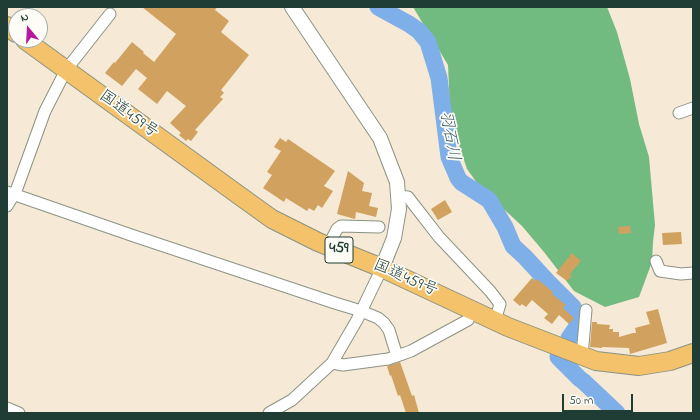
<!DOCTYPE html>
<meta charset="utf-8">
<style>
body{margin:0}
#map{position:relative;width:700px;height:420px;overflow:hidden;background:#f6e9d5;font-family:"Indie Flower",sans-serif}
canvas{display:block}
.frame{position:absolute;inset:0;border:8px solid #1f3d34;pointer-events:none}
.north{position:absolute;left:8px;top:8px;width:40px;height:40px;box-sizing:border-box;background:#fdfcf7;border:1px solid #a4b0a9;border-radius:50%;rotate:342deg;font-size:11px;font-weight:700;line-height:16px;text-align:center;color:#1f3d34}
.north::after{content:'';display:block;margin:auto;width:14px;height:18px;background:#b5179e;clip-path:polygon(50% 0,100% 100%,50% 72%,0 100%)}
.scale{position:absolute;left:562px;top:394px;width:71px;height:18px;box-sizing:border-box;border:2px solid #1f3d34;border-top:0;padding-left:5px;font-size:12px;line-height:14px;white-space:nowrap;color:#1f3d34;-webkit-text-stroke:3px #fdfcf7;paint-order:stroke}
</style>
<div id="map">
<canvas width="700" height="420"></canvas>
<div class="frame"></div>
<div class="north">N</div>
<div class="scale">50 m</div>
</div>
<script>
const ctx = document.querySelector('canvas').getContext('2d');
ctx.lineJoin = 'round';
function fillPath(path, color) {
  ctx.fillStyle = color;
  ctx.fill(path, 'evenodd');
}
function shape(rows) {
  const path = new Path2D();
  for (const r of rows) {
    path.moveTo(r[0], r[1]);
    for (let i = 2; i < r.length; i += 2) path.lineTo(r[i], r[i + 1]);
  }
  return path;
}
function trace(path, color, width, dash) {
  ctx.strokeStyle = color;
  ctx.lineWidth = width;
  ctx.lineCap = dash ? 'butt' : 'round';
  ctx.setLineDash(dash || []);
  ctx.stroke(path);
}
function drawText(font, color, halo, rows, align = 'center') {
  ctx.font = font + ' "Indie Flower","Klee One",sans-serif';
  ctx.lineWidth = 3.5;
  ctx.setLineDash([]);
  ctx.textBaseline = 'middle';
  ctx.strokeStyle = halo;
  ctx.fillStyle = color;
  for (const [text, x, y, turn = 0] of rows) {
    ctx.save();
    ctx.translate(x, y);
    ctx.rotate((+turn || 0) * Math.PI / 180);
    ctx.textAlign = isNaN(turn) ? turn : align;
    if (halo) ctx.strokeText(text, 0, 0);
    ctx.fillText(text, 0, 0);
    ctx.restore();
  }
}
const forest = shape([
 [413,7,607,7,617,32,630,79,639,124,649,157,655,225,653,242,652,262,639,297,605,307,574,291,544,252,522,226,480,187,467,169,457,139,450,109,448,65]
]);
const river = shape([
 [378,7,409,24,419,31,428,42,439,78,449,157,458,178,461,182,489,200,505,227,513,246,525,257,548,282,573,307,578,317,578,325,569,338],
 [558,357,580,379,583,381,617,413]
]);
const building = shape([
 [142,7,217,7,215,10,229,21,221,32,249,55,221,90,224,93,220,97,223,99,195,130,198,132,191,141,188,139,186,141,179,135,181,133,170,123,186,106,167,91,157,104,138,89,147,78,136,69,122,86,105,73,114,62,115,63,132,42,144,52,143,53,154,62,176,34],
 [280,138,286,142,288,139,335,171,324,186,333,191,322,208,318,205,314,211,309,208,307,211,286,198,284,202,263,188,272,175,267,172,281,151,274,147],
 [348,171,364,183,362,191,372,193,369,206,378,208,376,217,356,212,355,219,337,214],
 [445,200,452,212,438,220,431,209],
 [628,226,630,226,631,233,619,234,618,227],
 [681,232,682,244,663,245,662,233],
 [572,253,581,261,570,274,572,276,567,281,556,273],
 [532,278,536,281,537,279,553,292,552,294,566,305,563,308,574,318,569,324,559,315,552,324,544,318,548,314,532,300,526,307,522,304,520,306,513,300],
 [658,309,667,343,630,354,629,348,602,347,602,348,590,347,592,322,597,322,597,324,610,325,609,329,613,329,613,332,619,332,619,337,633,333,636,333,635,328,650,324,646,312],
 [400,362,412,396,414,395,419,413,406,413,400,395,398,396,391,375,390,376,387,366]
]);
const minor = shape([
 [679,113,693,108],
 [7,192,134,236,335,303,361,311,378,318,384,323,389,330,397,356],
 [398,196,408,197,411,201,439,237,490,291,500,304,495,321],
 [7,206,16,191,45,111,66,70,110,14],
 [328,246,337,229,341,226,379,227],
 [656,261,660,271,681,274,693,273],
 [582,356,586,310],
 [332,363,343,365,388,359,397,356,411,351,468,320,473,310],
 [7,408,19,413],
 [269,413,292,400,332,363,357,320,382,268]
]);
const tertiary = shape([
 [292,7,380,138,397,182,399,209,394,238,382,268]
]);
const trunk = shape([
 [7,26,16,33],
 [25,40,240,196,272,219,318,242,382,268,508,327,596,361,639,366,670,361,693,353]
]);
const shields = [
 [339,250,28]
];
const shieldNames = [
 ["459",339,250]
];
const streetNames = [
 ["国道459号",128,115,36],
 ["国道459号",405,279,24]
];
const waterNames = [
 ["羽石川",448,136,80]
];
fillPath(forest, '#71ba80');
trace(river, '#7eafe9', 17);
fillPath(building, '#d0a15f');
trace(minor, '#8a9384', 13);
trace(tertiary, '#8a9384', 16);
trace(trunk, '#8a9384', 20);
trace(minor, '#fff', 11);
trace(tertiary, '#fff', 14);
trace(trunk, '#f4c26a', 18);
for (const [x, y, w] of shields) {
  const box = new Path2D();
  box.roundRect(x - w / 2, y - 13, w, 26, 3);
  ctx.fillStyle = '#fdfcf7';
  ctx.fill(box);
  trace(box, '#1f3d34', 1);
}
drawText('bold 15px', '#1f3d34', null, shieldNames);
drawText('16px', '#1f3d34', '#fdfcf7', streetNames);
drawText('italic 17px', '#3c5f6a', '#fdfcf7', waterNames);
</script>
